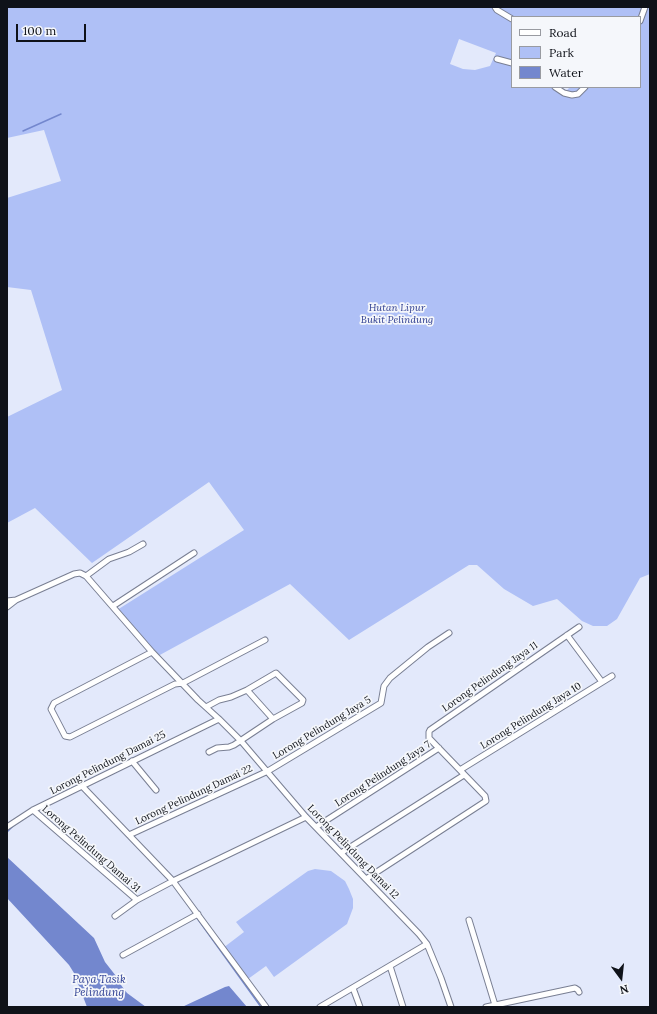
<!DOCTYPE html>
<style>
body{margin:0}
#map{position:relative;width:657px;height:1014px;overflow:hidden;background:#e3e9fb;font-family:Lora,serif}
canvas{display:block}
.frame{position:absolute;inset:0;border:8px solid #0f1219;pointer-events:none}
.legend{position:absolute;left:511px;top:16px;width:130px;height:72px;box-sizing:border-box;background:#f5f7fb;border:1px solid #999ba1;margin:0;padding:5px 7px;list-style:none;font-size:12px;color:#0f1219}
.legend li{display:flex;align-items:center;gap:8px;height:20px}
.legend b{width:20px;border:1px solid #999ba1}
.north{position:absolute;left:601px;top:958px;width:40px;height:40px;-webkit-text-stroke:3px #f5f7fb;paint-order:stroke;rotate:165deg;font-size:11px;font-weight:700;line-height:16px;text-align:center;color:#0f1219}
.north::after{content:'';display:block;margin:auto;width:14px;height:18px;background:#0f1219;clip-path:polygon(50% 0,100% 100%,50% 72%,0 100%)}
.scale{position:absolute;left:16px;top:24px;width:70px;height:18px;box-sizing:border-box;border:2px solid #0f1219;border-top:0;padding-left:5px;font-size:12px;line-height:14px;white-space:nowrap;color:#0f1219;-webkit-text-stroke:3px #f5f7fb;paint-order:stroke}
</style>
<div id="map">
<canvas width="657" height="1014"></canvas>
<div class="frame"></div>
<ul class="legend">
<li><b style="height:5px;background:#fff"></b>Road</li>
<li><b style="height:11px;background:#afc0f6"></b>Park</li>
<li><b style="height:11px;background:#7387ce"></b>Water</li>
</ul>
<div class="north">N</div>
<div class="scale">100 m</div>
</div>
<script>
const ctx = document.querySelector('canvas').getContext('2d');
ctx.lineJoin = 'round';
function fillPath(path, color) {
  ctx.fillStyle = color;
  ctx.fill(path, 'evenodd');
}
function shape(rows) {
  const path = new Path2D();
  for (const r of rows) {
    path.moveTo(r[0], r[1]);
    for (let i = 2; i < r.length; i += 2) path.lineTo(r[i], r[i + 1]);
  }
  return path;
}
function trace(path, color, width, dash) {
  ctx.strokeStyle = color;
  ctx.lineWidth = width;
  ctx.lineCap = dash ? 'butt' : 'round';
  ctx.setLineDash(dash || []);
  ctx.stroke(path);
}
function drawText(font, color, halo, rows, align = 'center') {
  ctx.font = font + ' Lora,serif';
  ctx.lineWidth = 3.5;
  ctx.setLineDash([]);
  ctx.textBaseline = 'middle';
  ctx.strokeStyle = halo;
  ctx.fillStyle = color;
  for (const [text, x, y, turn = 0] of rows) {
    ctx.save();
    ctx.translate(x, y);
    ctx.rotate((+turn || 0) * Math.PI / 180);
    ctx.textAlign = isNaN(turn) ? turn : align;
    if (halo) ctx.strokeText(text, 0, 0);
    ctx.fillText(text, 0, 0);
    ctx.restore();
  }
}
const green = shape([
 [7,7,650,7,650,574,640,578,617,619,607,626,593,626,582,621,557,599,533,606,504,589,477,565,469,565,349,640,290,584,158,656,117,610,244,530,209,482,92,563,35,508,7,523,7,417,62,390,31,290,7,287,7,198,61,181,44,130,7,138],
 [512,17,640,17,640,87,570,87,565,92,558,87,512,87],
 [459,39,496,53,490,66,475,70,463,69,450,64],
 [315,869,331,871,345,881,349,889,353,899,353,908,347,924,274,977,266,966,248,979,223,948,244,932,236,922,308,871]
]);
const water = shape([
 [7,857,94,938,105,962,116,976,121,985,127,993,146,1007,87,1007,74,973,69,965,7,898],
 [229,986,247,1007,182,1007,225,987]
]);
const stream = shape([
 [23,131,61,114],
 [7,832,13,826],
 [197,918,261,1007]
]);
const street = shape([
 [495,7,497,10,512,19],
 [640,21,645,7],
 [497,59,512,63],
 [555,87,564,93,572,95,578,94,585,87],
 [86,576,109,559,129,552,143,544],
 [7,601,16,600,74,574,80,573,86,576,152,652,198,700,219,719,241,741,306,817,419,934,427,944,441,978,451,1007],
 [113,606,194,553],
 [7,607,16,600],
 [567,635,602,682],
 [152,652,54,703,51,709,65,736,70,737,175,684,183,683,265,640],
 [247,690,273,719],
 [206,707,219,700,231,697,247,690,276,673,303,700,302,703,273,719,234,745,229,747,217,748,209,752],
 [132,761,156,790],
 [460,770,612,676],
 [82,786,173,881,266,1007],
 [33,810,137,900],
 [7,827,33,810,219,719],
 [316,827,439,748],
 [129,835,268,771,381,703,384,686,390,678,428,647,449,633],
 [341,853,464,775],
 [366,879,486,801,485,796,429,738,429,732,430,730,579,627],
 [115,916,137,900,173,881,306,817],
 [469,920,495,1005],
 [123,955,198,914],
 [390,966,403,1007],
 [353,988,360,1007],
 [320,1007,427,944],
 [486,1007,575,988,578,990,579,992]
]);
const parkNames = [
 ["Hutan Lipur",397,308],
 ["Bukit Pelindung",397,320]
];
const streetNames = [
 ["Lorong Pelindung Jaya 11",490,677,-35],
 ["Lorong Pelindung Jaya 10",531,716,-32],
 ["Lorong Pelindung Jaya 5",322,728,-31],
 ["Lorong Pelindung Damai 25",108,763,-27],
 ["Lorong Pelindung Jaya 7",383,774,-33],
 ["Lorong Pelindung Damai 22",194,795,-25],
 ["Lorong Pelindung Damai 31",91,849,41],
 ["Lorong Pelindung Damai 12",353,852,46]
];
const waterNames = [
 ["Paya Tasik",99,980],
 ["Pelindung",99,993]
];
fillPath(green, '#afc0f6');
fillPath(water, '#7387ce');
trace(stream, '#7387ce', 1.5);
trace(street, '#797f93', 7);
trace(street, '#fff', 5);
drawText('italic 10px', '#2c3b8f', '#f5f7fb', parkNames);
drawText('10px', '#0f1219', '#f5f7fb', streetNames);
drawText('italic 11px', '#2f4094', '#f5f7fb', waterNames);
</script>
